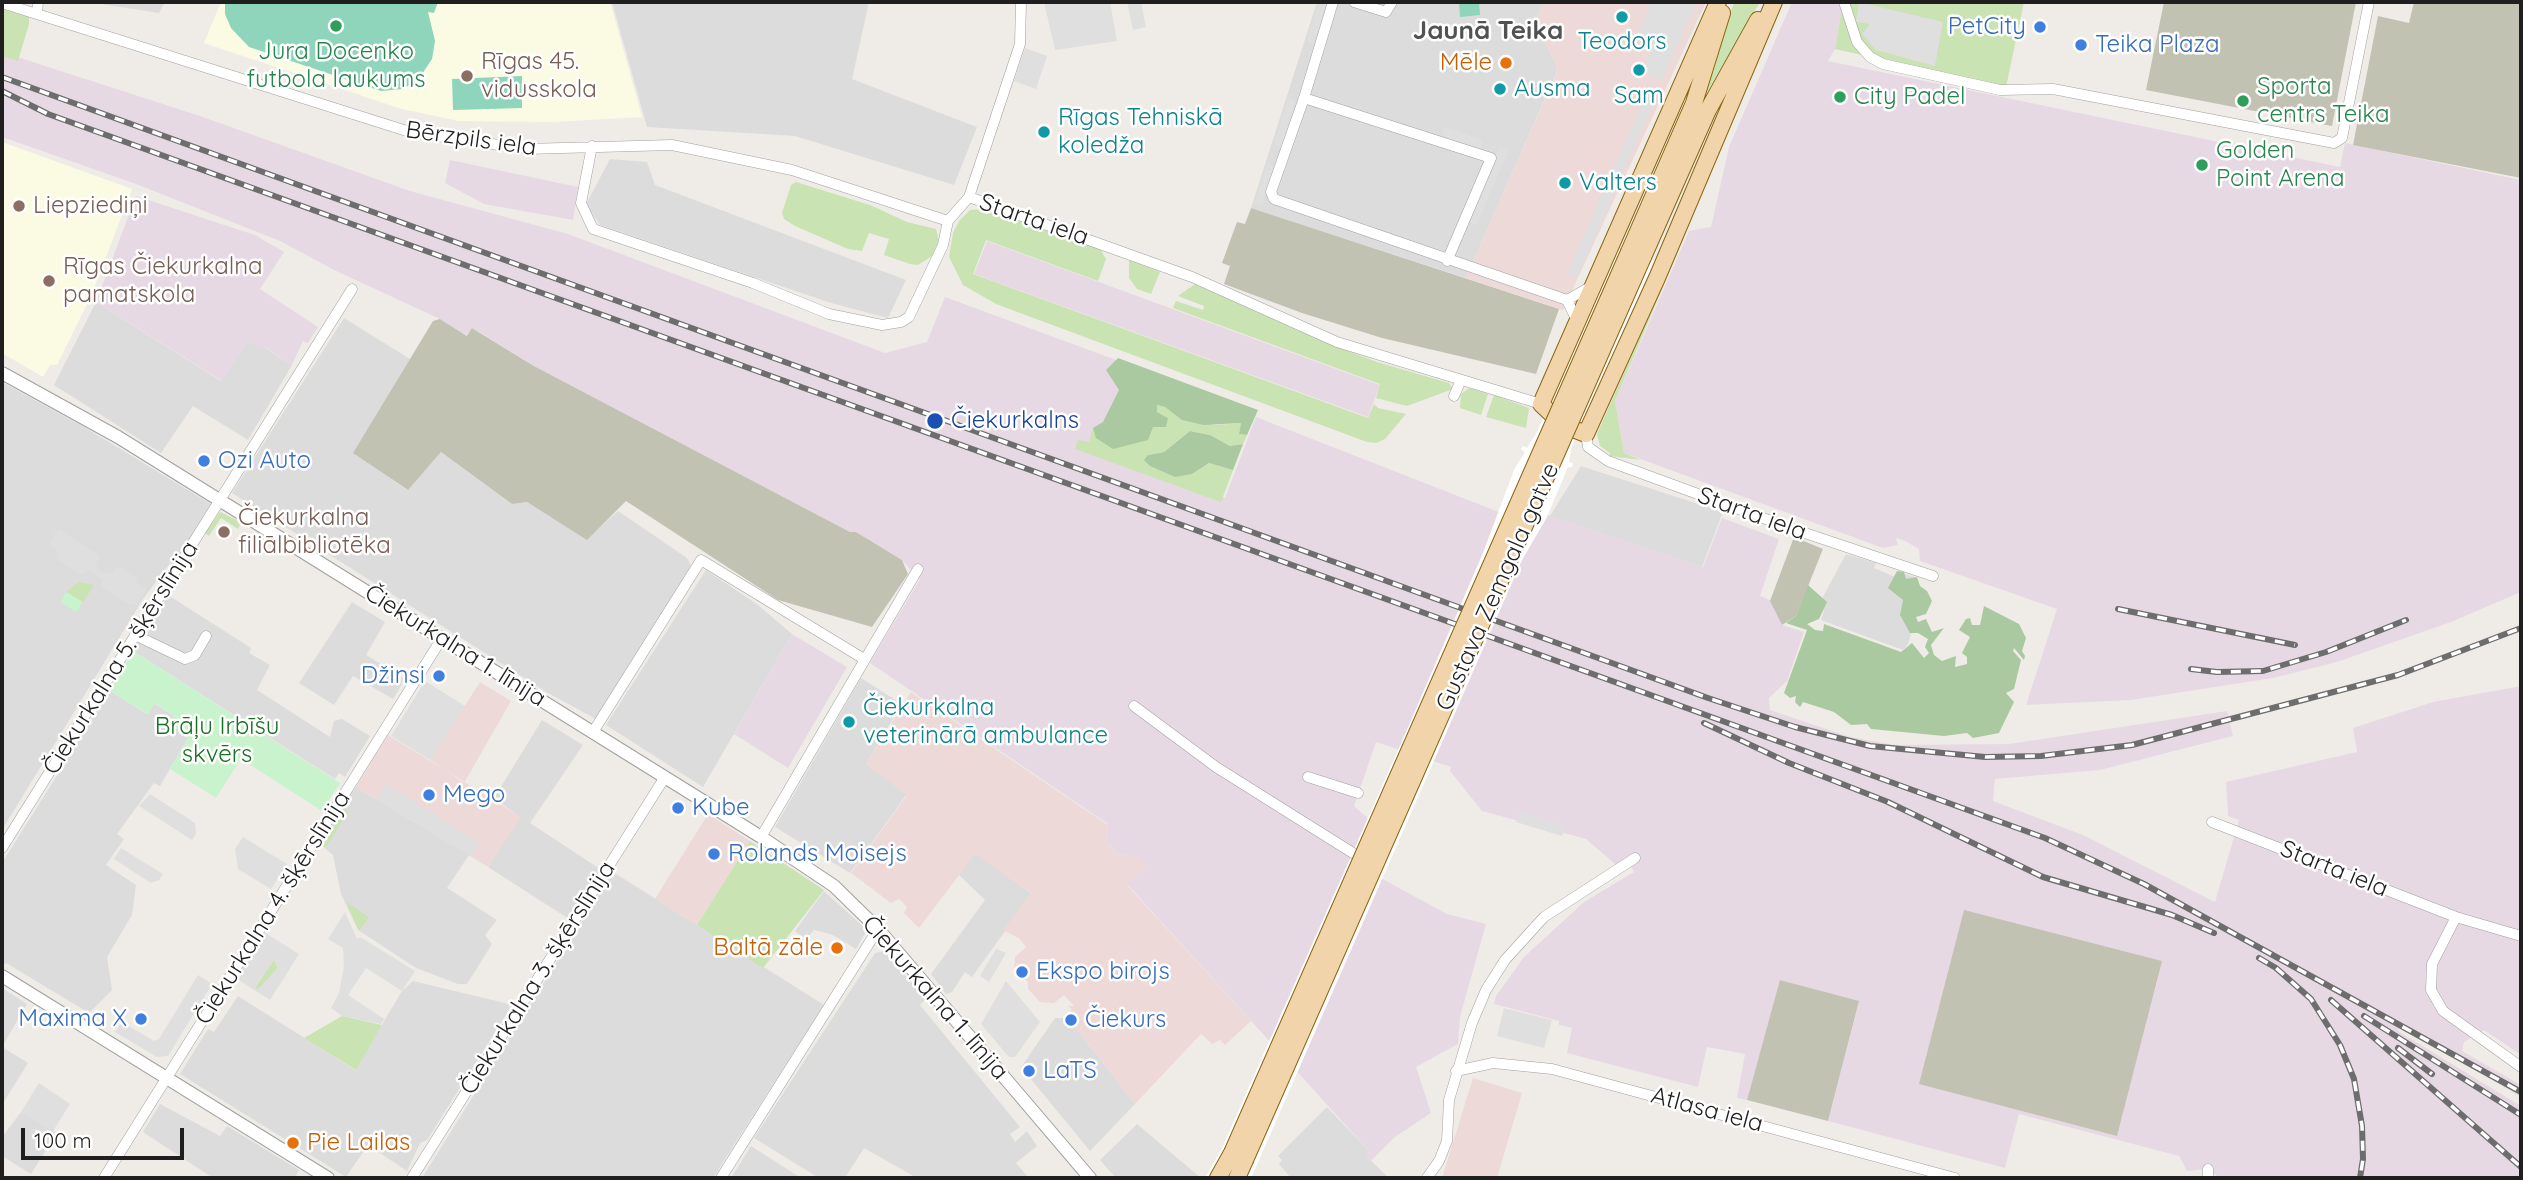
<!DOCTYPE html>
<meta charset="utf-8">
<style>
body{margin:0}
#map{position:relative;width:2523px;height:1180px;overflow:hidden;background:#efece7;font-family:Quicksand,sans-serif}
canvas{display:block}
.frame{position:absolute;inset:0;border:4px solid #1f1f1f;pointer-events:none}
.scale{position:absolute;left:21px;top:1128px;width:163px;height:32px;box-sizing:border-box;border:4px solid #1f1f1f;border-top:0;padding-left:9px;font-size:21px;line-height:24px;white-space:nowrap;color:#1f1f1f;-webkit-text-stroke:5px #fff;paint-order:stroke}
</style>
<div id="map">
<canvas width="2523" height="1180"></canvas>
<div class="frame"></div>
<div class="scale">100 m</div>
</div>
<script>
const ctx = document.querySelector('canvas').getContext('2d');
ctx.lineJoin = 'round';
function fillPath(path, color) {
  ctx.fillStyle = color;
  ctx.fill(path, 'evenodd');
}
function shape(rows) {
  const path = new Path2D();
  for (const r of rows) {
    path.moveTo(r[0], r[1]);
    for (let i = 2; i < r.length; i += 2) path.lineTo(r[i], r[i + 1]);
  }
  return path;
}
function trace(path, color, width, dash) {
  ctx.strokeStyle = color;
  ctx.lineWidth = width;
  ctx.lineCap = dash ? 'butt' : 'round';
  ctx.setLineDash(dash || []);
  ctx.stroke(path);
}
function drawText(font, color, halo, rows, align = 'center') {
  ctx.font = font + ' Quicksand,sans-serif';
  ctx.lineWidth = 5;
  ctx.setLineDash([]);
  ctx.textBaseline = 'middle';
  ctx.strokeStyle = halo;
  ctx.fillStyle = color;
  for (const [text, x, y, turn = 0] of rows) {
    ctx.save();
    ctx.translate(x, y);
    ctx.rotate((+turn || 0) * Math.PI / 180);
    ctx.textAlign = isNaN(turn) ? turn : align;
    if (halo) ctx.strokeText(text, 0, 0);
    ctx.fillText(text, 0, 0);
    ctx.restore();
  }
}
const residential = shape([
 [88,2,165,2,159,13],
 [612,2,869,2,852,79,977,127,954,185,795,136,647,127],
 [1317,2,1543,2,1535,21,1558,69,1466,278,1251,208],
 [610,159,647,162,655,185,906,280,888,318,831,303,600,225,586,204],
 [96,302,221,381,248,341,264,347,292,365,248,440,193,406,161,453,54,385],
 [344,318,410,359,354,453,407,490,441,452,512,504,527,502,587,539,618,511,687,558,691,566,596,719,548,693,232,493],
 [2,382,84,427,211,504,173,564,170,563,143,599,2,830],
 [1581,466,1723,512,1702,567,1550,516],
 [1846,554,1876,563,1874,568,1895,577,1899,572,1917,578,1923,594,1908,644,1903,650,1821,620,1824,611,1818,606],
 [706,570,758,605,792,634,703,787,606,725],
 [168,595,251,648,249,653,270,665,257,690,330,737,334,721,342,719,370,736,345,777,339,773,335,779,133,651],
 [352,602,385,622,366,655,405,679,393,699,353,676,334,705,299,683],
 [861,678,902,704,866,764,907,794,850,873,775,827],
 [110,691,147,714,154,703,175,717,188,738,160,786,154,783,117,834,124,839,106,865,136,885,132,915,107,957,112,990,89,1013,6,963,2,966,2,863],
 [542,720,583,745,530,823,600,869,569,919,488,867,520,817,494,798],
 [356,787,469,855,447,888,497,920,485,935,492,944,467,984,458,984,416,968,358,930,341,894,333,855,317,842],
 [975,853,1032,894,972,977,965,972,952,992,946,994,931,974,985,900,959,875],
 [613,872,824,1005,713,1178,422,1178],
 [824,891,867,930,856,949,833,935,814,930,806,939,795,931],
 [884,951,923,996,925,1000,920,1005,1020,1127,1010,1134,1015,1142,1027,1131,1037,1146,1016,1163,1029,1178,917,1178,864,1148,845,1178,819,1178,754,1138,875,953],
 [413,981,509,1004,509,1010,427,1140,420,1143,407,1171,368,1145,346,1177,180,1074,208,1029,214,1032,238,996,355,1070,402,991],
 [2,988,27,1004,2,1047,28,1063,2,1105],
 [1055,1018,1068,1018,1135,1104,1090,1151,1021,1067],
 [160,1104,220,1136,227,1126,299,1170,295,1178,213,1178,143,1132],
 [1327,1107,1370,1152,1366,1156,1389,1178,1291,1178,1279,1164,1282,1160,1278,1156],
 [21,1112,57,1133,31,1174,2,1156,2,1137],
 [1137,1124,1201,1178,1116,1178,1100,1160],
 [751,1146,801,1178,731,1178]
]);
const commercial = shape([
 [1543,2,1706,2,1563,310,1466,278,1558,70,1535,20],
 [480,682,511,701,464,783,430,760],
 [911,692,1108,825,1106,841,1117,854,1140,859,1145,867,1127,885,1251,1021,1225,1045,1220,1040,1212,1044,1201,1034,1135,1104,1068,1018,1072,1009,1068,1006,1074,1006,1064,995,1054,1003,1040,1002,1028,989,1028,982,1014,971,1015,957,1026,947,1020,939,1003,930,1031,893,975,854,919,928,904,913,907,907,899,899,891,903,851,873,907,795,866,764],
 [388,735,521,817,488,867,356,787],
 [708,814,750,841,697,925,655,899],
 [1473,1078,1522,1093,1497,1178,1442,1178]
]);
const industrial = shape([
 [1792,2,1843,3,1835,49,1828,61,2340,167,2345,143,2521,180,2521,592,2451,622,2337,662,2273,678,2131,700,2026,705,2057,609,1920,561,1919,549,1905,541,1896,538,1898,545,1883,548,1624,453,1615,401,1689,231,1711,227,1729,147],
 [2,52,200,116,410,191,568,234,885,353,927,342,945,297,1138,368,1106,455,1225,498,1256,417,1509,516,1515,504,1703,567,1722,518,1779,539,1760,596,1770,600,1782,625,1804,632,1787,681,1769,698,1770,710,1850,737,1895,745,2009,744,2227,711,2233,736,2100,770,1995,779,1993,801,2083,835,2215,902,2239,820,2228,816,2226,782,2357,752,2353,728,2433,702,2521,686,2521,1055,2484,1030,2464,1042,2462,1051,2521,1085,2521,1097,2400,1027,2398,1031,2521,1106,2521,1178,2220,1178,2208,1169,2187,1171,2179,1156,2019,1114,2005,1168,1828,1121,1859,1002,1781,980,1747,1100,1737,1098,1745,1054,1707,1047,1698,1087,1567,1053,1572,1028,1559,1025,1559,1021,1494,1004,1496,996,1524,957,1584,902,1634,872,1627,859,1616,865,1586,839,1482,811,1450,771,1451,767,1376,742,1354,806,1392,840,1377,876,1447,914,1486,924,1460,1017,1458,1044,1416,1067,1431,1113,1395,1137,1371,1161,1365,1156,1369,1151,1127,884,1145,867,1140,859,1117,854,1106,841,1108,824,870,663,920,579,902,560,856,532,850,532,532,365,473,328,468,336,440,319,336,271,280,241,136,184,2,137],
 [450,160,578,187,573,220,484,204,445,183],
 [136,196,255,235,284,252,260,289,318,327,308,343,303,341,292,365,265,347,262,350,248,341,222,381,96,302],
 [987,241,1380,385,1368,417,974,274],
 [792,634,847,667,788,768,734,734]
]);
const education = shape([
 [221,2,610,2,642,117,553,122,459,121,402,109,204,43],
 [2,142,132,189,91,296,57,365,50,365,43,377,2,353]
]);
const construction = shape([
 [2164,2,2356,2,2332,126,2146,90],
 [2414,2,2521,2,2521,178,2353,145,2378,16,2409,23],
 [1251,208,1559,309,1536,374,1382,338,1302,313,1224,284,1230,266,1222,263,1237,222,1245,224],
 [440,319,467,336,472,328,532,365,850,532,856,532,902,560,908,574,872,627,778,600,626,501,587,540,527,502,512,504,441,452,408,490,353,453,433,321],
 [1794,537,1823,549,1796,616,1782,625,1770,601],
 [1964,910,2162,961,2117,1136,1919,1084],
 [1780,980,1859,1001,1828,1121,1747,1100]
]);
const grass = shape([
 [1734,2,1760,2,1704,98],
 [1843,2,2024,2,2006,87,1835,49],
 [2,9,29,17,29,24,18,61,2,56],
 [796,182,870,205,907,222,936,229,939,241,932,256,918,265,910,264,884,255,889,239,869,233,862,251,848,249,795,226,784,219,782,213,791,185],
 [984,209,1100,249,1106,259,1098,281,986,240,973,274,1368,418,1374,404,1378,408,1406,414,1385,439,1376,443,1367,442,996,304,963,285,949,257,953,233,959,221,970,210],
 [1687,230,1615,401,1624,453,1641,460,1610,456,1610,453,1600,446,1597,434],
 [1129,260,1160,272,1151,294,1137,289,1129,278],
 [1195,284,1315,338,1377,362,1449,383,1453,389,1407,406,1376,398,1380,384,1173,308,1176,301,1203,310,1204,306,1178,296],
 [1469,388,1488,394,1481,415,1460,408,1461,394],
 [1494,395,1529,408,1526,428,1486,417],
 [1156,405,1165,407,1183,420,1216,425,1241,423,1239,434,1247,435,1243,444,1230,446,1210,435,1190,431,1164,452,1148,455,1192,474,1209,463,1233,470,1221,502,1075,449,1078,440,1089,442,1093,428,1096,437,1153,427,1168,418,1157,412],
 [220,512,239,521,240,525,238,529,221,518,209,536,205,533],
 [79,582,94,585,83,602,66,592],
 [345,809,348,811,345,817,326,847,323,847],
 [750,841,824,890,763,968,697,925],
 [346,902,369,917,360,930,358,929],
 [274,959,278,968,258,990,255,988],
 [342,1016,382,1025,356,1070,304,1038]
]);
const forest = shape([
 [1118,358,1258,410,1247,435,1239,434,1241,423,1204,425,1182,420,1165,407,1157,405,1157,412,1168,418,1166,427,1153,427,1148,440,1113,449,1096,438,1093,428,1103,422,1119,390,1106,370],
 [1190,431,1210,435,1230,446,1243,444,1233,470,1209,463,1192,474,1175,477,1150,466,1144,460,1148,455,1164,452],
 [1897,571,1904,572,1906,579,1917,577,1920,586,1927,591,1932,601,1926,614,1916,617,1918,622,1926,619,1932,632,1944,628,1931,645,1934,655,1942,661,1956,656,1955,667,1967,664,1967,657,1962,653,1970,637,1959,630,1966,619,1970,618,1972,625,1980,625,1984,606,2019,624,2026,638,2022,651,2025,656,2024,660,2014,648,2013,651,2021,660,2014,689,2006,693,2014,702,1999,733,1973,738,1967,733,1944,736,1871,729,1867,724,1851,725,1834,712,1803,702,1800,707,1795,702,1796,696,1790,698,1784,693,1807,630,1786,623,1796,616,1808,585,1827,602,1819,619,1807,624,1815,630,1823,631,1824,624,1901,652,1912,643,1924,658,1929,653,1925,647,1928,639,1918,633,1910,633,1900,615,1903,600,1888,588]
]);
const park = shape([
 [66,592,83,602,76,612,60,602],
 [133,651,340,783,322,811,241,759,216,798,170,769,188,738,171,724,175,717,155,703,148,714,110,691]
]);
const pitch = shape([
 [225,2,438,2,434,13,428,12,435,41,432,59,418,80,403,89,381,91,249,47,231,28,225,14],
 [1459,2,1479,2,1480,15,1460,17],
 [522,76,522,108,453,110,452,79]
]);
const parking = shape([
 [1044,2,1110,2,1117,41,1055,50],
 [1127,2,1141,2,1146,27,1133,30],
 [1318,2,1326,3,1314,44,1307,41],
 [1651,2,1697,2,1661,81,1642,72,1652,48,1635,40],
 [1859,2,1943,22,1935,66,1876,50,1862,34,1870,24,1856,22],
 [1025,48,1047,56,1036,89,1014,81],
 [1651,84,1660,88,1577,278,1567,273],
 [1288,98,1295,101,1281,148,1274,145],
 [1444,127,1483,140,1480,149,1441,136],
 [1500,146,1509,150,1476,226,1468,222],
 [1267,164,1274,167,1262,205,1255,203],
 [58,529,100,556,96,566,100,572,112,574,118,566,138,579,136,582,147,588,139,601,131,605,102,587,102,579,88,571,82,575,56,559,58,551,48,544],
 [425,681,465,706,430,760,391,736],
 [386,784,480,843,471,856,376,799],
 [150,794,195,823,196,834,192,840,139,806],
 [1519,812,1566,825,1562,836,1516,822],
 [243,837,287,864,271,889,238,869,235,849],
 [121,848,163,874,159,880,151,883,114,859],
 [345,912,357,939,360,937,415,971,402,991,366,968,348,995,384,1019,381,1024,342,1016,331,1008,339,993,344,967,343,948,328,939],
 [262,931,299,954,270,1000,234,977],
 [274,960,278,968,258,989,255,988],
 [996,949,1006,953,989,982,980,976],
 [198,975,212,984,168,1056,157,1057,115,1032,122,1022,154,1041,159,1039],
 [1006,981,1040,1022,1015,1057,1009,1057,981,1024],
 [1504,1008,1552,1020,1544,1048,1497,1036],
 [39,1083,70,1104,53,1131,21,1112]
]);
const pier = shape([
 [1618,248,1654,261,1572,446,1569,462,1573,463,1572,467,1568,467,1547,517,1522,560,1251,1178,1205,1178,1222,1148,1409,725,1483,553,1514,470,1525,452,1521,449,1523,446,1527,448,1536,434]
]);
const minor = shape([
 [1333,2,1304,98,1271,192,1274,199,1567,300,1577,321],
 [1354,2,1386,12,1392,2],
 [1844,2,1857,42,1870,57,1883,64,2000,90,2053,89,2334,143,2342,138,2369,2],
 [2,3,410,132,526,149,672,145,792,170,948,221],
 [37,14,38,2],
 [1304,98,1491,158,1447,261],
 [592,146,581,203,593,229,753,283,829,314,882,325,901,322,909,317,943,245,948,221,969,197,1020,44,1021,2],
 [969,197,1192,277,1337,342,1541,404],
 [1567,300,1590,287],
 [1454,396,1461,380],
 [1586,434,1588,447,1608,461,1793,529,1933,576],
 [135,635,185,659,195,655,206,636],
 [1134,706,1216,767,1364,860],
 [593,732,701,560,864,659],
 [1308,777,1358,793],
 [2212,822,2456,917,2521,936],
 [761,837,918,569],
 [2,848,352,289],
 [2456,917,2432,964,2431,990,2443,1011,2521,1067],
 [1456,1071,1493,1063,1552,1069,1955,1178],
 [104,1178,442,638],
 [412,1178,665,777],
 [721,1178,878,929],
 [1427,1178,1439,1161,1447,1141,1449,1100,1472,1023,1486,990,1505,960,1544,917,1635,858],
 [2208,1178,2208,1169]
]);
const tertiary = shape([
 [2,373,118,437,761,837,834,886,878,929,1090,1178],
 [2,976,328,1178]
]);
const primary = shape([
 [1718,2,1541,404,1563,425,1586,434,1657,278,1774,2],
 [1629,252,1694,103,1722,13],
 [1643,257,1708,110,1758,20],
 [1218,1178,1232,1153],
 [1237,1178,1245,1160]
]);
const rail = shape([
 [2,77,1708,698,1795,727,1870,746,1985,757,2041,756,2132,745,2398,675,2521,628],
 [2,91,48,114,120,140,2045,838,2144,884,2521,1092],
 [2118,609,2295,645],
 [2191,669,2217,672,2263,671,2326,652,2406,620],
 [1704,723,1789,763,1888,802,2043,877,2172,915,2214,933],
 [2259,958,2276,968,2311,999,2340,1045,2354,1079,2362,1126,2363,1159,2360,1178],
 [2331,1000,2521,1167],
 [2364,1016,2521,1115],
 [2398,1048,2432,1074]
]);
const primaryBridge = shape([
 [1232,1153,1629,252],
 [1245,1160,1643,257]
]);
const markers = [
 [1622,17,7,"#0f9aa8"],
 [336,26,7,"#2e9e5b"],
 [2040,27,7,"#3f7fe0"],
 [2081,45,7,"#3f7fe0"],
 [1506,63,7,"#e8710a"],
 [1639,70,7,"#0f9aa8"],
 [467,76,7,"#8d6e63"],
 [1500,89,7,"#0f9aa8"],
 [1840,97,7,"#2e9e5b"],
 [2243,101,7,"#2e9e5b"],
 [1044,132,7,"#0f9aa8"],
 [2202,165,7,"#2e9e5b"],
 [1565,183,7,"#0f9aa8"],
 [19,206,7,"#8d6e63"],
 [49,281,7,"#8d6e63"],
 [935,421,9,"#1a4fb4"],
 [204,461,7,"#3f7fe0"],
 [224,532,7,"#8d6e63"],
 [439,676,7,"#3f7fe0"],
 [849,722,7,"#0f9aa8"],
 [429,795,7,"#3f7fe0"],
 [678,808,7,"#3f7fe0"],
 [714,854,7,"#3f7fe0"],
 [837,948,7,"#e8710a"],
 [1022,972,7,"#3f7fe0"],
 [141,1019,7,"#3f7fe0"],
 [1071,1020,7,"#3f7fe0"],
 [1029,1071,7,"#3f7fe0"],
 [293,1143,7,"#e8710a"]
];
const shopNames = [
 ["PetCity",2026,27,"right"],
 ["Teika Plaza",2095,45],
 ["Ozi Auto",218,461],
 ["Džinsi",425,676,"right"],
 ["Mego",443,795],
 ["Kube",692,808],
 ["Rolands Moisejs",728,854],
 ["Ekspo birojs",1036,972],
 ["Maxima X",127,1019,"right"],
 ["Čiekurs",1085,1020],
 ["LaTS",1043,1071]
];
const cultureNames = [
 ["Teodors",1622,42,"center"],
 ["Ausma",1514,89],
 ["Sam",1639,96,"center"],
 ["Rīgas Tehniskā",1058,118],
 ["koledža",1058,146],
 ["Valters",1579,183],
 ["Čiekurkalna",863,708],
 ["veterinārā ambulance",863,736]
];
const leisureNames = [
 ["Jura Docenko",336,52,"center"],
 ["futbola laukums",336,80,"center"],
 ["Sporta",2257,87],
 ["centrs Teika",2257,115],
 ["City Padel",1854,97],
 ["Golden",2216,151],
 ["Point Arena",2216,179]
];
const educationNames = [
 ["Rīgas 45.",481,62],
 ["vidusskola",481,90],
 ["Liepziediņi",33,206],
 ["Rīgas Čiekurkalna",63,267],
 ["pamatskola",63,295],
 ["Čiekurkalna",238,518],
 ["filiālbibliotēka",238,546]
];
const foodNames = [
 ["Mēle",1492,63],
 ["Baltā zāle",823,948],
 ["Pie Lailas",307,1143,"left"]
];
const streetNames = [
 ["Bērzpils iela",471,139,8],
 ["Starta iela",1034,220,19],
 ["Starta iela",1752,514,20],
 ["Gustava Zemgala gatve",1498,587,-66],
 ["Čiekurkalna 1. līnija",455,646,32],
 ["Čiekurkalna 5. šķērslīnija",121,658,-58],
 ["Starta iela",2334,869,22],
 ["Čiekurkalna 4. šķērslīnija",273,908,-58],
 ["Čiekurkalna 3. šķērslīnija",538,978,-58],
 ["Čiekurkalna 1. līnija",935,998,49],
 ["Atlasa iela",1707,1110,15]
];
const transitNames = [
 ["Čiekurkalns",951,421]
];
const parkNames = [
 ["Brāļu Irbīšu",217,727],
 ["skvērs",217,755]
];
const neighbourhoodNames = [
 ["Jaunā Teika",1488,31]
];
fillPath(residential, '#dddcdc');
fillPath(commercial, '#edd9d8');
fillPath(industrial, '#e7d9e4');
fillPath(education, '#fbfbe3');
fillPath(construction, '#c2c2b3');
fillPath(grass, '#c9e3b2');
fillPath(forest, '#abc9a0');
fillPath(park, '#c9f3cd');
fillPath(pitch, '#8ed5bb');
fillPath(parking, '#dfdfdf');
fillPath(pier, '#fff');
trace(minor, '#a0a0a0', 11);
trace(tertiary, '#a0a0a0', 14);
trace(primary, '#896511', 18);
trace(minor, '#fff', 10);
trace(tertiary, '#fff', 12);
trace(primary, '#f1d4a9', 16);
trace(rail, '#6d6d6d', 6);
trace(rail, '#fff', 3.5, [10]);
trace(primaryBridge, '#896511', 18, []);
trace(primaryBridge, '#f1d4a9', 16);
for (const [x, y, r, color] of markers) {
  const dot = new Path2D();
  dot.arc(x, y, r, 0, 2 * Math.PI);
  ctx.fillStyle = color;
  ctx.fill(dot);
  trace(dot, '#fff', 2.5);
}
drawText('24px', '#366cbe', '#fff', shopNames, 'left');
drawText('24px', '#0d838f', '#fff', cultureNames, 'left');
drawText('24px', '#27864d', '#fff', leisureNames, 'left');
drawText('24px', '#785e54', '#fff', educationNames, 'left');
drawText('24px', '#c56008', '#fff', foodNames, 'right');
drawText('24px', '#1f1f1f', '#fff', streetNames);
drawText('24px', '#164399', '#fff', transitNames, 'left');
drawText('24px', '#187223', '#fff', parkNames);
drawText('bold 26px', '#525252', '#fff', neighbourhoodNames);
</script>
